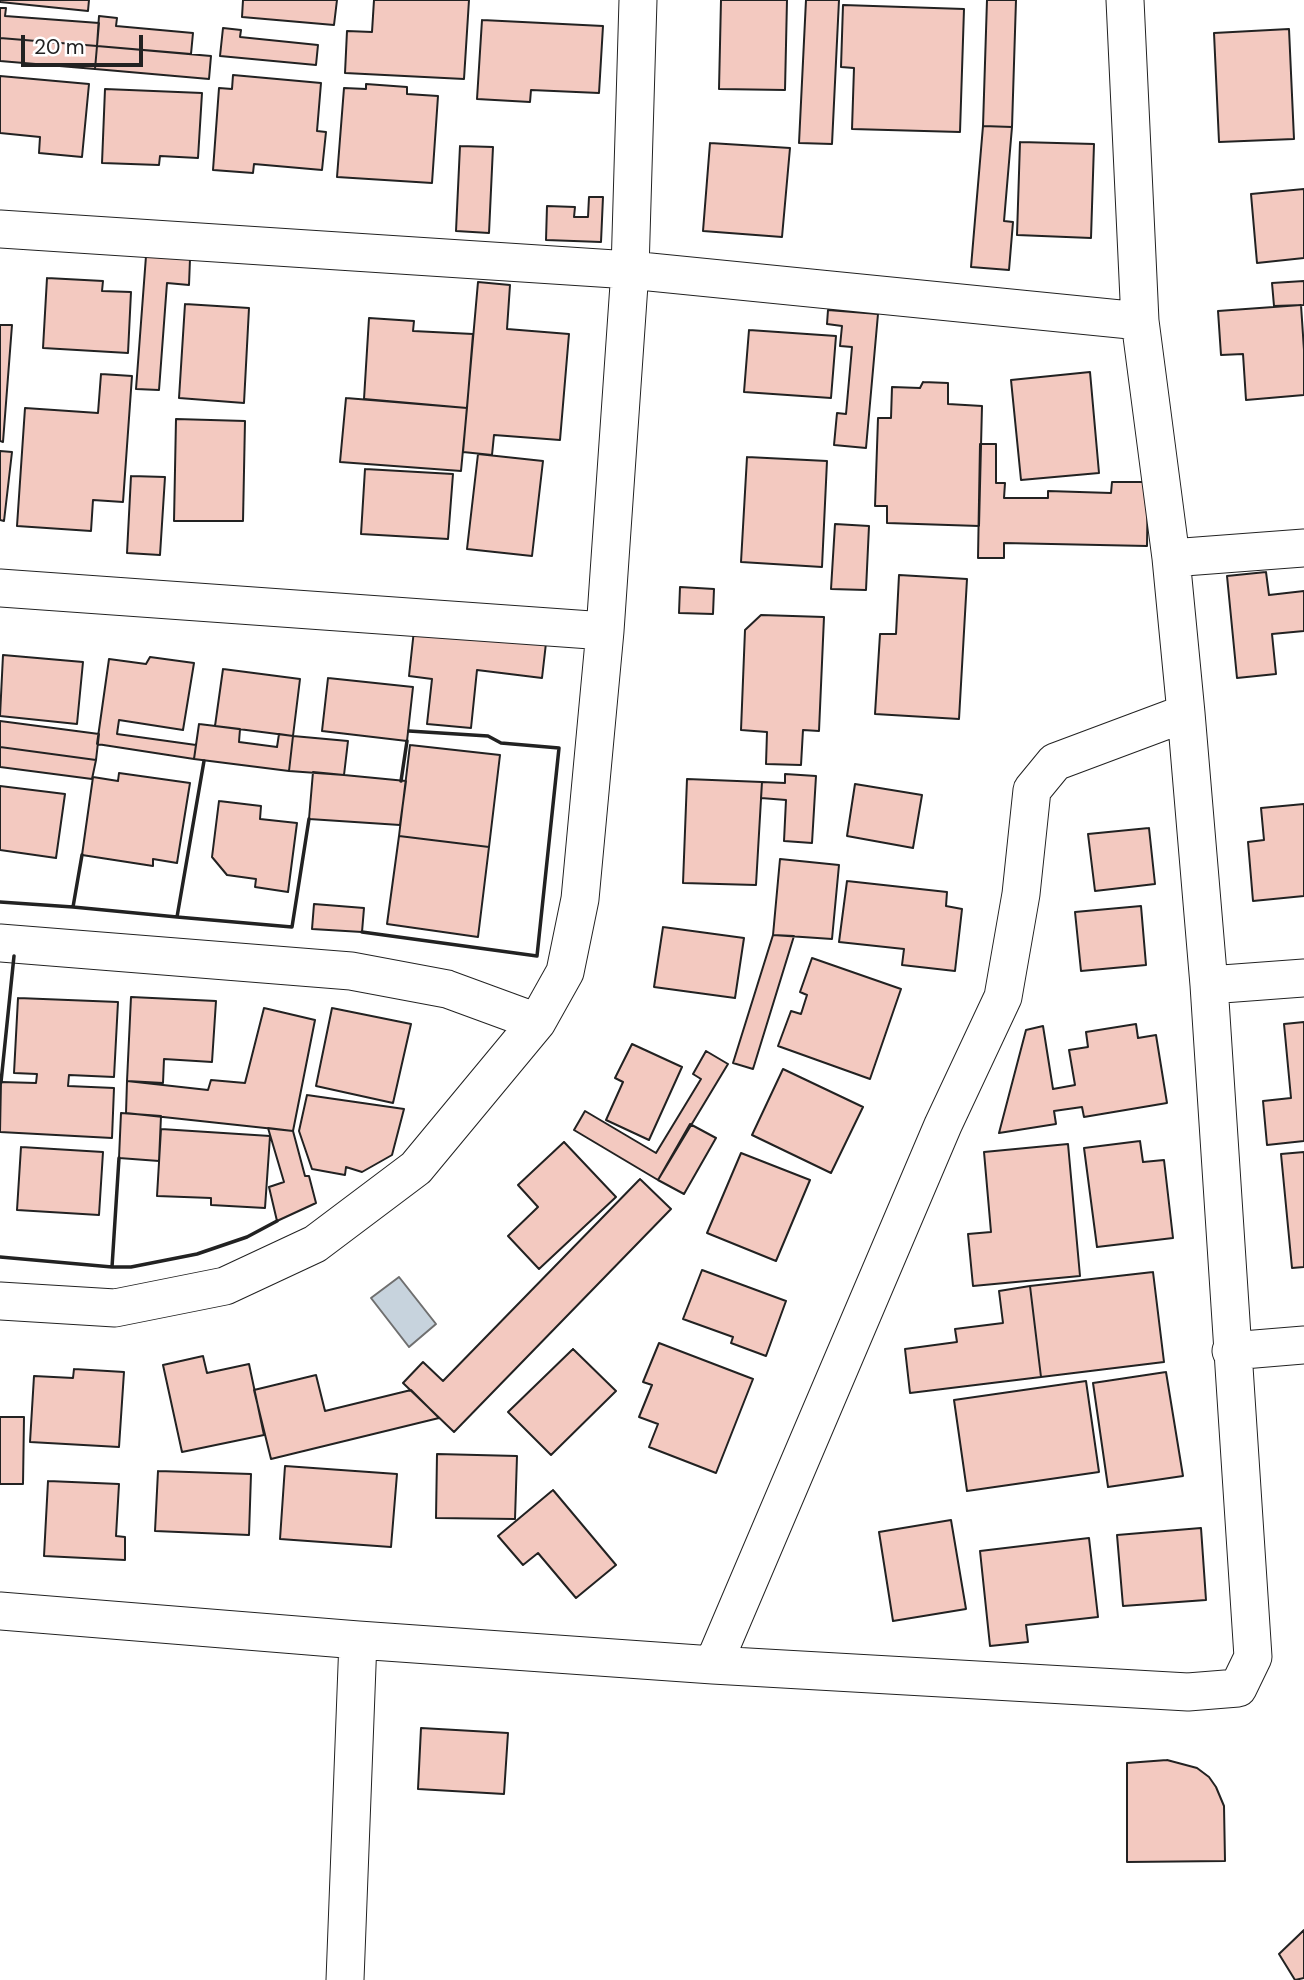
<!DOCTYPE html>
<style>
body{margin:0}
#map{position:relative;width:1304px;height:1980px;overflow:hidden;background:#fff;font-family:"DM Sans",sans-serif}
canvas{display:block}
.scale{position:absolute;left:21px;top:35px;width:122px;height:32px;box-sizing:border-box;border:4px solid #222;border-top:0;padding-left:9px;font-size:21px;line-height:24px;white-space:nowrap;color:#222;-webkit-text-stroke:5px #fff;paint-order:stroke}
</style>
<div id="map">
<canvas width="1304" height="1980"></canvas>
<div class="scale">20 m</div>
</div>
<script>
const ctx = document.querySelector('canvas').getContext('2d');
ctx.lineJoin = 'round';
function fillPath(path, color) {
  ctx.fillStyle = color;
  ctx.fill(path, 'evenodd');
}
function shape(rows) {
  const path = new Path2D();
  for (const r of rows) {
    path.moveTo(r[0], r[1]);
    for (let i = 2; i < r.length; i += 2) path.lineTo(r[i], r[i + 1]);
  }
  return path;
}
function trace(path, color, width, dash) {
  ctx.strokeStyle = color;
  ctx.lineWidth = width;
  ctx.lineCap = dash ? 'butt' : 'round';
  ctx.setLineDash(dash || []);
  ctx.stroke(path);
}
const water = shape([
 [399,1277,436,1324,409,1347,371,1298,399,1277]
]);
const building = shape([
 [0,0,89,0,88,11,0,2,0,0],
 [243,0,337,0,334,25,242,17,243,0],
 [374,0,469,0,464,79,345,73,347,31,372,32,374,0],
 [721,0,787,0,785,90,719,89,721,0],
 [806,0,839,0,832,144,799,143,806,0],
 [987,0,1016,0,1012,127,983,126,987,0],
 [843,5,964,9,960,132,852,129,854,68,841,67,843,5],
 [0,8,6,8,5,16,99,23,97,46,0,38,0,8],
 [99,16,117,18,116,26,193,33,191,54,97,46,99,16],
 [482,20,603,26,599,93,531,90,530,102,477,99,482,20],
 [223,28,241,30,240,37,318,45,316,65,220,56,223,28],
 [1289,29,1294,139,1219,142,1214,33,1289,29],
 [0,38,97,46,95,69,0,61,0,38],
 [97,46,211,56,209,79,95,69,97,46],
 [233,75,321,83,317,131,326,132,322,170,254,164,253,173,213,170,219,88,232,89,233,75],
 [0,76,89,84,82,157,39,153,40,137,0,133,0,76],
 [366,84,407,87,407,94,438,96,432,183,337,177,344,88,366,89,366,84],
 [105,89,202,93,198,158,160,156,159,165,102,163,105,89],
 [983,126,1012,127,1004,221,1013,222,1009,270,971,267,983,126],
 [1020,142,1094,144,1091,238,1017,235,1020,142],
 [710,143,790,148,782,237,703,231,710,143],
 [460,146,493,147,489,233,456,231,460,146],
 [1304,189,1304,258,1257,263,1251,194,1304,189],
 [589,197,603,197,601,242,546,240,547,206,575,207,574,217,588,217,589,197],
 [146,256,190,259,189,285,167,283,159,390,136,389,146,256],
 [47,278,103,281,102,291,131,292,128,353,43,348,47,278],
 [1304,281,1304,305,1274,306,1272,283,1304,281],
 [478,282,510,285,507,329,569,334,560,440,494,435,492,455,463,452,478,282],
 [185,304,249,308,244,403,179,398,185,304],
 [1301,305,1304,350,1304,395,1246,400,1243,354,1221,355,1218,311,1301,305],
 [828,310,878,314,866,448,834,445,837,413,846,414,852,347,840,346,842,326,827,324,828,310],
 [369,318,414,321,413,331,473,334,467,408,364,399,369,318],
 [0,325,12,325,3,442,0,441,0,325],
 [749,330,836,336,831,398,744,392,749,330],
 [1090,372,1099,473,1021,480,1011,380,1090,372],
 [101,374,132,376,123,502,93,500,91,531,17,526,25,408,98,413,101,374],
 [923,382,948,383,948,404,982,406,979,526,887,523,887,506,875,506,878,418,891,418,892,387,920,388,923,382],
 [346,398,467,408,461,471,340,462,346,398],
 [176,419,245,421,243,521,174,521,176,419],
 [980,444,996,444,996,483,1005,483,1004,498,1048,498,1048,491,1111,493,1112,482,1148,482,1147,546,1004,543,1004,558,978,558,980,444],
 [0,451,12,452,4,521,0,520,0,451],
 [478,454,543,461,532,556,467,549,478,454],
 [747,457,827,461,822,567,741,562,747,457],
 [365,469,453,474,448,539,361,534,365,469],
 [131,476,165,477,160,555,127,553,131,476],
 [835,524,869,526,866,590,831,589,835,524],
 [1266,572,1269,595,1304,591,1304,631,1272,634,1276,674,1237,678,1227,576,1266,572],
 [899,575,967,579,959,719,875,714,880,634,896,634,899,575],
 [680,587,714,589,713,614,679,613,680,587],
 [761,615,824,617,819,731,803,730,801,765,766,764,767,732,741,730,745,630,761,615],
 [414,630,546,643,542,678,477,670,471,728,427,724,432,679,409,676,414,630],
 [3,655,83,662,77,724,0,716,3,655],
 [150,657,194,663,183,730,119,720,117,734,196,745,194,759,97,744,109,659,146,664,150,657],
 [223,669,300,679,293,736,215,726,223,669],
 [328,678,413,687,407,741,322,731,328,678],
 [0,721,99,734,96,760,0,747,0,721],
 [199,724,240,729,239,742,277,747,279,734,293,736,289,771,194,759,199,724],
 [293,736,348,741,344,775,289,771,293,736],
 [410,745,500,755,489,847,399,836,410,745],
 [0,747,96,760,92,779,0,767,0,747],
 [313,772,406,781,400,825,309,819,313,772],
 [119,773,190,783,177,863,153,859,153,866,82,855,93,777,118,781,119,773],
 [785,774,816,776,812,843,784,841,786,800,761,798,762,782,785,783,785,774],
 [687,779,762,782,756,885,683,883,687,779],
 [855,784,922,795,913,848,847,836,855,784],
 [0,786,65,794,56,858,0,850,0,786],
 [219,801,261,806,260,819,297,823,288,892,255,887,256,879,227,875,212,857,219,801],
 [1304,804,1304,896,1253,901,1248,842,1264,840,1261,808,1304,804],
 [1149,828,1155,884,1095,891,1088,834,1149,828],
 [399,836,489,847,478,937,387,924,399,836],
 [780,859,839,865,832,939,773,935,780,859],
 [847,881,947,892,946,906,962,909,955,971,902,965,904,949,839,942,847,881],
 [314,904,364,908,362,932,312,929,314,904],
 [1141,906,1146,965,1081,971,1075,912,1141,906],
 [663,927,744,938,735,998,654,987,663,927],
 [773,935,794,936,753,1069,733,1063,773,935],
 [812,958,901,989,870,1079,778,1046,791,1011,801,1014,807,995,800,992,812,958],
 [131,997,216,1001,212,1062,164,1059,163,1083,127,1081,131,997],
 [18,998,118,1002,114,1077,69,1075,68,1086,114,1088,112,1138,0,1132,1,1082,36,1083,37,1074,14,1073,18,998],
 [264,1008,315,1020,293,1131,126,1113,127,1081,208,1090,211,1080,245,1083,264,1008],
 [332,1008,411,1024,393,1103,316,1086,332,1008],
 [1304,1022,1304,1141,1267,1145,1263,1101,1291,1098,1284,1024,1304,1022],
 [1136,1024,1138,1038,1156,1035,1167,1103,1084,1117,1082,1107,1054,1111,1056,1124,999,1133,1026,1030,1043,1026,1053,1089,1075,1085,1069,1050,1088,1047,1086,1032,1136,1024],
 [632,1044,682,1067,649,1140,606,1120,623,1082,615,1078,632,1044],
 [706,1051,728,1064,658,1180,574,1130,585,1111,656,1153,701,1079,693,1074,706,1051],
 [783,1069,863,1107,831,1173,752,1135,783,1069],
 [307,1095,404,1109,392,1155,362,1172,346,1167,345,1175,312,1169,299,1131,307,1095],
 [121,1113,161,1116,159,1161,119,1158,121,1113],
 [690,1124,716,1138,684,1194,658,1180,690,1124],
 [268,1128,293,1131,305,1176,309,1176,316,1203,277,1221,269,1187,284,1182,268,1128],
 [161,1129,270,1136,265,1208,211,1205,211,1198,157,1196,161,1129],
 [1140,1141,1143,1162,1164,1160,1173,1238,1097,1247,1084,1148,1140,1141],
 [564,1142,616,1197,539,1269,508,1236,538,1207,518,1185,564,1142],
 [1068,1144,1080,1276,973,1286,968,1234,991,1232,984,1152,1068,1144],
 [21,1147,103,1152,99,1215,17,1210,21,1147],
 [1304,1152,1304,1267,1292,1268,1281,1154,1304,1152],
 [741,1153,810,1180,776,1261,707,1233,741,1153],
 [640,1179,671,1209,454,1432,403,1383,423,1362,443,1381,640,1179],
 [702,1270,786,1301,766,1356,731,1343,733,1337,683,1319,702,1270],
 [1153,1272,1164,1362,1041,1377,1030,1286,1153,1272],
 [1030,1286,1041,1377,910,1393,905,1349,957,1342,955,1329,1003,1323,999,1291,1030,1286],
 [659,1343,753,1379,716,1473,649,1447,658,1424,639,1417,652,1385,643,1382,659,1343],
 [573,1349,616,1391,551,1455,508,1412,573,1349],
 [203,1356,207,1373,249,1364,264,1435,182,1452,163,1365,203,1356],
 [74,1369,124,1372,119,1447,30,1442,34,1376,73,1378,74,1369],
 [1166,1372,1183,1476,1108,1487,1093,1383,1166,1372],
 [316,1375,325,1411,411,1390,439,1418,271,1459,254,1390,316,1375],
 [1086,1381,1099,1472,967,1491,954,1400,1086,1381],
 [0,1417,24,1417,23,1484,0,1484,0,1417],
 [437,1454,517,1456,515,1519,436,1518,437,1454],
 [285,1466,397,1474,391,1547,280,1539,285,1466],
 [158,1471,251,1474,249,1535,155,1531,158,1471],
 [48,1481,119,1484,116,1536,125,1537,125,1560,44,1556,48,1481],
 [553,1490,616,1565,576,1598,538,1553,523,1565,498,1536,553,1490],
 [951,1520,966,1609,893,1621,879,1532,951,1520],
 [1201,1528,1206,1600,1123,1606,1117,1535,1201,1528],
 [1089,1538,1098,1617,1026,1625,1028,1642,990,1646,980,1551,1089,1538],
 [421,1728,508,1733,504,1794,418,1789,421,1728],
 [1167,1760,1197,1768,1209,1777,1216,1787,1224,1806,1225,1861,1127,1862,1127,1763,1167,1760],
 [1304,1930,1304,1978,1295,1980,1279,1954,1304,1930]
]);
const minor = shape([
 [0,229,630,270,1140,321],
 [1171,558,1304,548],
 [0,588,605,631],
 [0,943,351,971,447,989,537,1022],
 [1209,985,1304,978],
 [0,1301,115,1308,225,1286,315,1244,416,1168,537,1022,565,972,580,899,605,631,630,270,638,0],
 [1231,1351,1304,1345],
 [0,1611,358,1640,713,1665,1188,1692,1238,1688,1253,1657,1209,985,1186,713,1171,558,1140,321,1125,0],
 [713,1665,943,1125,1003,997,1021,894,1032,790,1055,762,1186,713],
 [345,1980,358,1640]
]);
const wall = shape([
 [401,781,407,741],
 [0,902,73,907,82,855],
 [73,907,177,917,204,761],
 [177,917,292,927,309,819],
 [362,932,537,956,559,748,501,743,488,736,409,731],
 [1,1082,14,956],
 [119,1158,112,1267,131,1267,197,1254,247,1237,277,1221],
 [0,1257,112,1267]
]);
fillPath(water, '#c7d3dd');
trace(water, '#6f6f6f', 2);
fillPath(building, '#f3c9c0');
trace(building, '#222', 2);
trace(minor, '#222', 39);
trace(minor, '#fff', 37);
trace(wall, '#222', 3.5);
</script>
